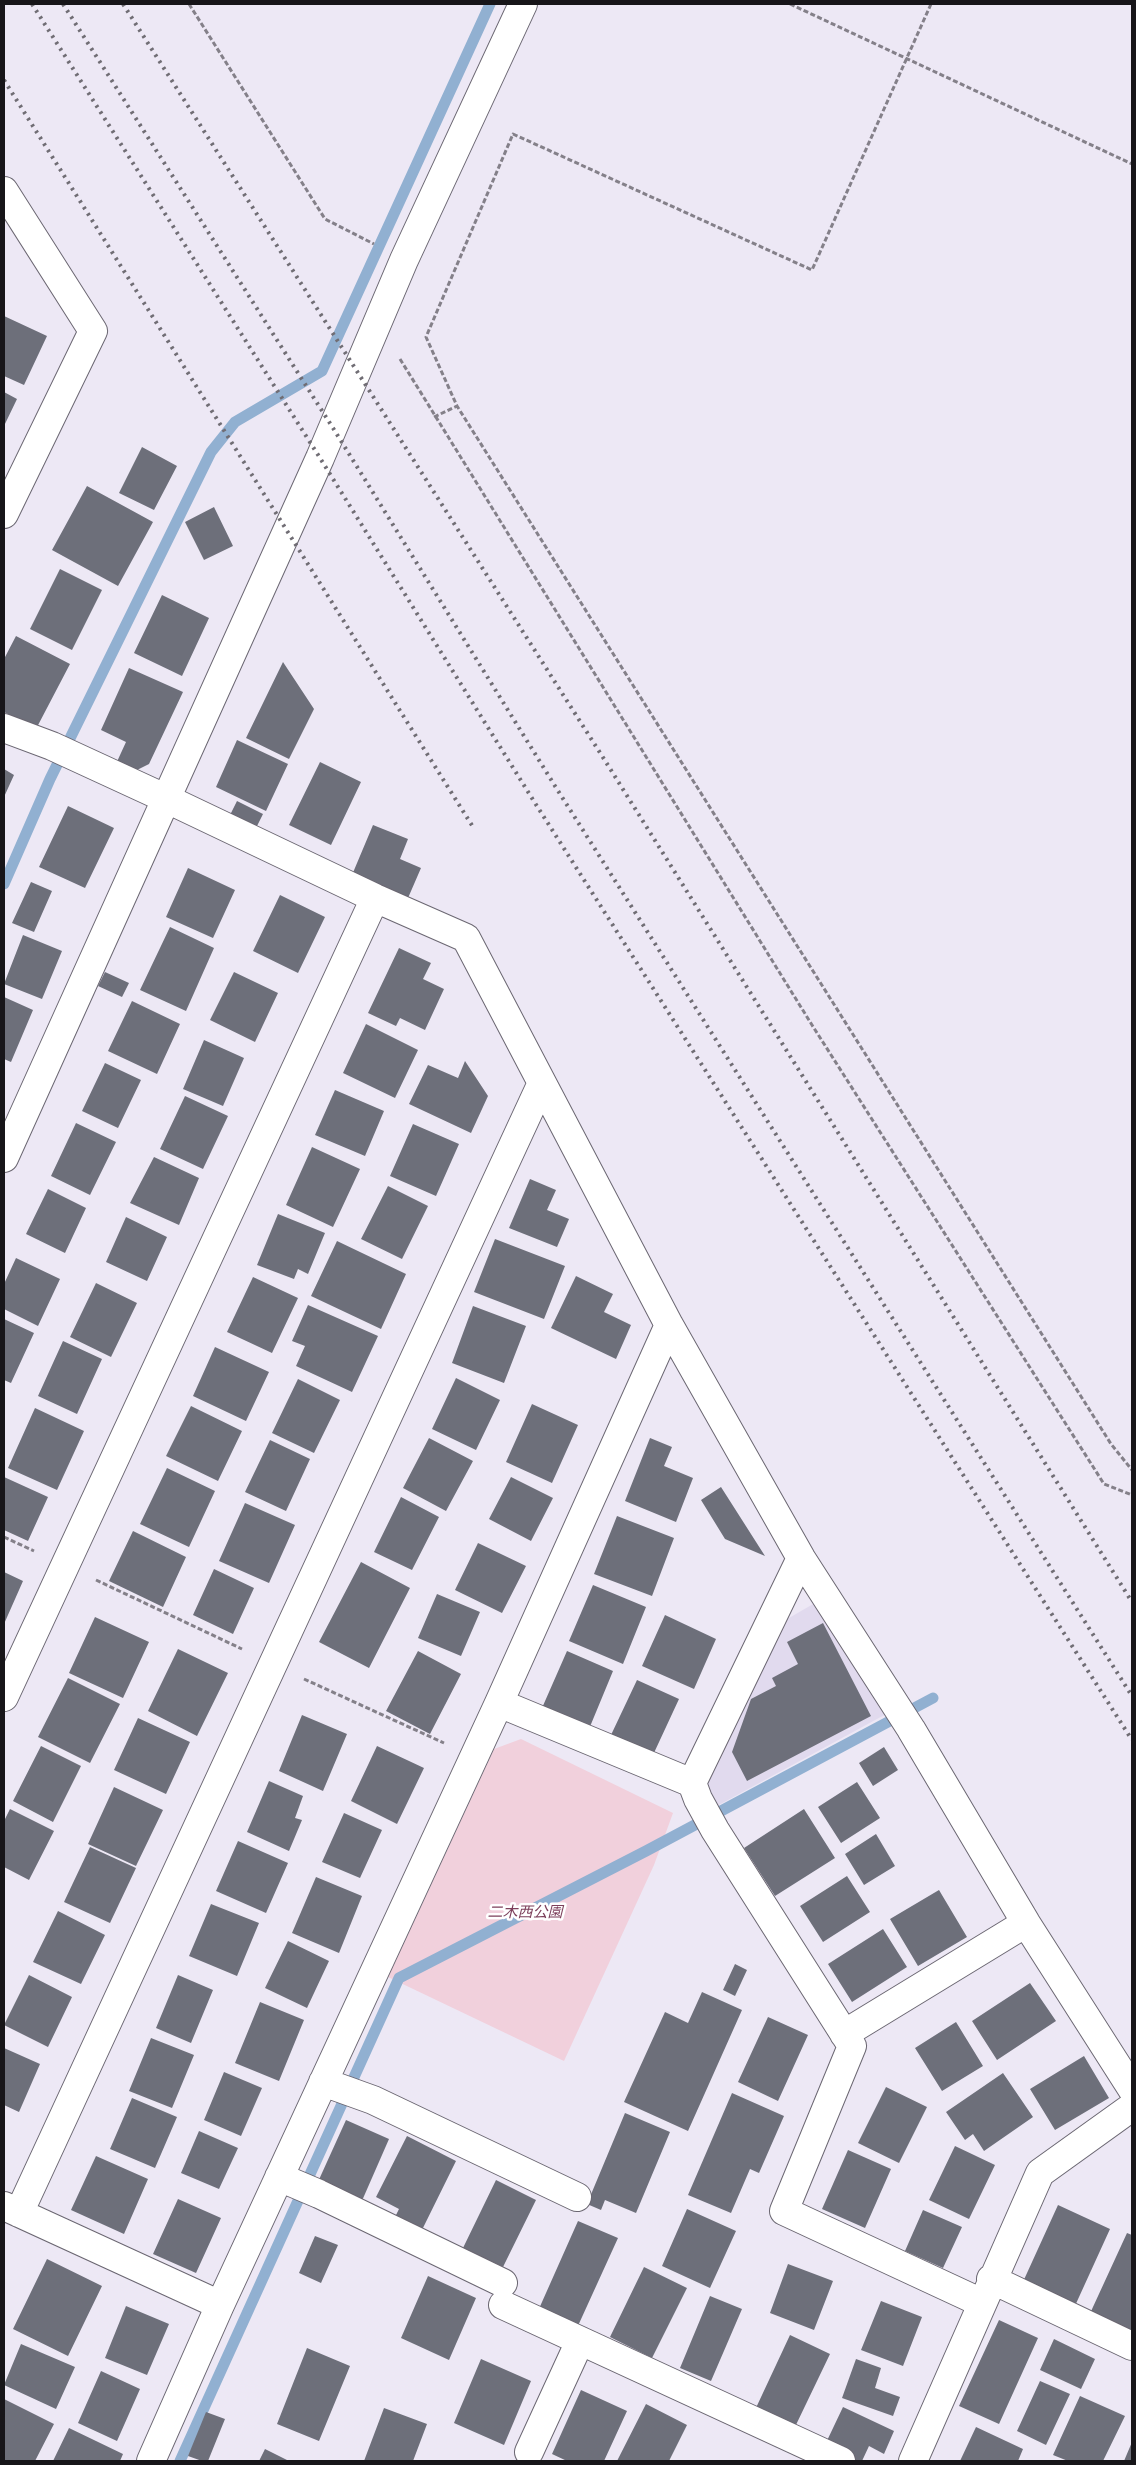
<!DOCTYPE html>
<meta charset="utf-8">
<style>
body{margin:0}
#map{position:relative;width:1136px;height:2465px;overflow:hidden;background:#ede8f5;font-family:"Noto Serif",serif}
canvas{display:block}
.frame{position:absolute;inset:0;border:5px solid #171519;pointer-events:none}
</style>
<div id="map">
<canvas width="1136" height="2465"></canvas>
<div class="frame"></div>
</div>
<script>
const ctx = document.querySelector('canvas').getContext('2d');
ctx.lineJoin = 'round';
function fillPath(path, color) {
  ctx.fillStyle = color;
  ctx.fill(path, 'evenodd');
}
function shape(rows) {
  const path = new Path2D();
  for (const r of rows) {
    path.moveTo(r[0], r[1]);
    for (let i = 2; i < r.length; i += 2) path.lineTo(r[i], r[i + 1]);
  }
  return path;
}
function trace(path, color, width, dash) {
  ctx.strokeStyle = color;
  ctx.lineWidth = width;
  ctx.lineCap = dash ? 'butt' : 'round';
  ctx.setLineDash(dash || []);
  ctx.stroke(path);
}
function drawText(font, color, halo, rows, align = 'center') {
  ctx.font = font + ' "Noto Serif","Noto Sans JP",serif';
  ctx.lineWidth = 5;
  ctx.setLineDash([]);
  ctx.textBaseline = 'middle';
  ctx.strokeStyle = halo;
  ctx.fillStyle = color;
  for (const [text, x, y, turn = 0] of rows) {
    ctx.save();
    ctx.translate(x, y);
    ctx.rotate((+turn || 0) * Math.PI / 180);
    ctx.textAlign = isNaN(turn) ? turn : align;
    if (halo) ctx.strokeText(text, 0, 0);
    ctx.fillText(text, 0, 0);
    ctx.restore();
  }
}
const built = shape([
 [820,1600,888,1713,715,1807,702,1791,777,1625]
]);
const green = shape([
 [521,1739,673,1813,654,1865,564,2061,388,1977,494,1749]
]);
const stream = shape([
 [4,884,50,779,211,452,235,422,322,371,490,4],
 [180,2461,399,1978,646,1851,933,1698]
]);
const building = shape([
 [4,316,47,336,24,385,4,376],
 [4,392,17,399,4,426],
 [142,447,177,466,154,510,119,493],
 [87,486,153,522,118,586,52,550],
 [214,507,233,546,204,560,185,522],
 [60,569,102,590,72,650,30,629],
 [162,595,209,618,182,676,134,653],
 [16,636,70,664,36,729,4,712,4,659],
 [283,662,314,709,289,759,246,738],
 [129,668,183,692,149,764,131,773,115,766,126,742,101,730],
 [237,740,288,764,266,811,216,787],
 [320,762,361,782,331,845,289,825],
 [4,769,14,775,4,797],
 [237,801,263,814,256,828,230,815],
 [68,806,114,828,85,888,39,867],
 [373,825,408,839,400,859,421,868,408,898,352,875],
 [188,868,235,890,213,938,166,917],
 [31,882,52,891,34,932,12,923],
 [280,895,325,917,298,973,253,951],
 [170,927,214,948,186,1011,140,990],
 [23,935,62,951,42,999,4,984],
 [399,948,431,963,423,979,444,989,425,1030,400,1018,396,1026,368,1013],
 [105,972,129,983,122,997,98,986],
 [234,972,278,993,255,1042,210,1020],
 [4,997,33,1010,11,1062,4,1059],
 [132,1001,180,1024,157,1074,108,1051],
 [366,1024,418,1050,395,1098,343,1073],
 [204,1040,244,1058,223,1106,183,1089],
 [465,1061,488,1096,471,1133,409,1104,428,1065,458,1078],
 [105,1063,141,1080,118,1128,82,1111],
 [335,1090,384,1111,365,1156,315,1135],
 [185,1096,228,1116,203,1169,160,1149],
 [76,1123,116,1142,90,1195,51,1176],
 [413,1124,459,1144,436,1196,390,1176],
 [312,1147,360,1169,333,1227,286,1205],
 [154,1157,199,1178,179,1225,130,1203],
 [530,1179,556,1190,547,1210,569,1219,557,1247,509,1228],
 [388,1186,428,1206,402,1259,361,1239],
 [48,1189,86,1208,65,1253,26,1234],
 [278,1214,325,1233,308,1274,298,1269,294,1279,257,1265],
 [126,1217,167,1237,147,1281,106,1262],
 [495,1239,565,1266,544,1319,474,1292],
 [337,1241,406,1274,381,1329,311,1296],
 [16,1258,60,1279,38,1326,4,1309,4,1284],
 [576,1276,613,1294,604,1312,631,1325,616,1359,551,1328],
 [253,1277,298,1298,272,1353,227,1332],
 [96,1283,137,1303,111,1357,70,1337],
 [308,1305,378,1336,352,1392,296,1366,305,1346,292,1341],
 [473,1306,526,1326,504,1383,452,1363],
 [4,1319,34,1333,11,1383,4,1380],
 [63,1341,102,1359,77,1414,38,1396],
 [215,1347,269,1372,246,1421,193,1396],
 [456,1378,500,1400,476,1450,432,1429],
 [298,1379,340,1400,314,1453,272,1433],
 [532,1404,578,1425,552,1483,506,1462],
 [191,1406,242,1431,218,1481,166,1456],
 [35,1408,84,1431,57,1490,8,1468],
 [429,1438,473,1461,446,1511,403,1488],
 [650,1438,672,1447,664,1466,693,1478,676,1522,625,1501],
 [270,1440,310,1459,286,1511,245,1492],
 [167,1468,215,1491,189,1547,140,1524],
 [4,1477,48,1497,28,1541,4,1530],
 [511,1477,553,1498,531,1541,489,1519],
 [721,1487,765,1556,725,1539,701,1500],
 [401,1497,439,1517,412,1570,374,1552],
 [245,1503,295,1525,269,1583,219,1561],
 [617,1516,674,1538,652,1596,594,1574],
 [133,1531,186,1557,163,1607,109,1581],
 [478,1543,526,1566,502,1613,455,1590],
 [361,1562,410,1588,369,1668,319,1642],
 [214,1569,254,1588,233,1634,193,1615],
 [4,1572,23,1581,4,1624],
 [593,1585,646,1607,623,1664,569,1641],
 [437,1594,480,1612,461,1656,418,1638],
 [665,1615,716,1639,694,1689,642,1666],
 [95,1617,149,1642,123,1698,69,1673],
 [823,1623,871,1716,747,1781,732,1752,751,1699,776,1686,772,1678,798,1664,787,1642],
 [178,1649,228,1673,197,1736,148,1711],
 [418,1651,461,1674,430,1734,386,1711],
 [567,1651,613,1671,589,1729,542,1708],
 [68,1678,120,1704,90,1763,38,1737],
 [637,1680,679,1699,653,1755,611,1735],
 [302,1715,347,1734,323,1791,279,1771],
 [138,1718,190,1742,166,1794,114,1770],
 [41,1746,81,1766,53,1822,13,1801],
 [377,1746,424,1768,397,1824,351,1801],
 [884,1747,898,1770,873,1786,859,1763],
 [269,1781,303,1796,295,1818,302,1820,289,1851,247,1832],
 [857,1782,880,1818,841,1843,818,1807],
 [114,1787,163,1810,136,1866,88,1844],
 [10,1809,54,1831,29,1880,4,1867,4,1821],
 [804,1809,835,1858,775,1896,744,1848],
 [344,1813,382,1830,360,1878,322,1862],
 [876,1834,895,1866,864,1885,845,1854],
 [238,1841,288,1863,266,1913,216,1891],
 [90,1847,136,1868,110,1923,64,1902],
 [847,1876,870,1912,823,1942,800,1906],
 [316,1877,362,1896,339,1953,292,1933],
 [939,1890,967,1937,918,1966,890,1919],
 [211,1904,259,1923,237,1976,189,1956],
 [58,1911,105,1935,81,1984,33,1962],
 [883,1929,907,1967,852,2002,828,1964],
 [288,1941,329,1961,307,2008,265,1988],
 [735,1964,747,1970,735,1996,723,1990],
 [29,1975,72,1997,48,2047,4,2025],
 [178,1975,213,1990,191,2043,156,2028],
 [1030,1983,1056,2021,997,2060,972,2021],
 [702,1992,742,2010,688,2131,624,2102,665,2012,688,2023],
 [260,2002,304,2020,279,2081,235,2063],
 [768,2017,808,2035,778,2101,738,2082],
 [956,2022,983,2066,942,2091,915,2048],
 [151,2038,194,2055,172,2108,129,2091],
 [4,2048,40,2064,19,2112,4,2105],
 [1084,2056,1109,2098,1055,2130,1030,2089],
 [224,2072,262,2088,241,2136,204,2120],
 [1003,2073,1033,2117,984,2151,973,2134,965,2140,946,2112],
 [886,2087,927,2107,899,2163,858,2143],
 [732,2093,784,2116,759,2173,750,2169,731,2213,688,2195],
 [132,2098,177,2117,155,2168,110,2149],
 [625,2113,670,2132,636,2213,605,2200,601,2210,587,2204],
 [346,2120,389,2139,361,2203,317,2184],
 [199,2131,238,2148,219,2189,181,2173],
 [407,2136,456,2161,419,2236,392,2223,399,2209,376,2197],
 [955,2146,995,2165,969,2219,929,2200],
 [848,2150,891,2169,865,2228,822,2209],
 [96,2156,148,2179,124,2234,71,2210],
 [496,2180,536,2200,503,2267,463,2248],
 [178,2199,221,2218,196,2273,153,2254],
 [1058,2205,1110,2229,1074,2308,1022,2284],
 [687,2209,736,2231,710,2288,662,2266],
 [923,2210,962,2227,943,2268,905,2251],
 [578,2221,618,2238,577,2328,538,2311],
 [1127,2233,1132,2235,1132,2341,1087,2320],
 [315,2236,338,2245,321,2283,299,2273],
 [47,2259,102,2286,68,2356,13,2329],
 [788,2264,833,2281,814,2330,770,2313],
 [644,2267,687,2288,652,2358,610,2337],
 [428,2276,476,2298,449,2360,401,2338],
 [710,2296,742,2309,711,2381,680,2368],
 [881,2301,922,2317,903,2366,861,2350],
 [126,2306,169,2324,147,2375,105,2358],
 [999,2320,1038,2338,999,2424,959,2406],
 [790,2335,830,2354,794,2429,755,2410],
 [1054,2339,1095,2359,1081,2389,1040,2370],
 [21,2344,75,2367,56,2409,4,2385],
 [307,2348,350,2366,319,2441,277,2424],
 [481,2359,531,2381,504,2445,454,2423],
 [856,2359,881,2368,875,2388,900,2397,893,2416,842,2398],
 [101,2371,140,2389,117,2441,78,2423],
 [1040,2381,1070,2394,1046,2445,1017,2431],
 [581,2390,627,2411,604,2461,567,2461,552,2454],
 [1080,2396,1125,2416,1103,2461,1068,2461,1053,2455],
 [4,2399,54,2424,35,2461,4,2461],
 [646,2404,687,2425,669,2461,617,2461],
 [843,2407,894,2431,884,2454,869,2446,862,2461,853,2461,824,2447],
 [384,2408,427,2424,413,2461,364,2461],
 [206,2412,225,2419,208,2461,202,2461,188,2456],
 [976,2427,1023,2449,1018,2461,960,2461],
 [69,2428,123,2454,120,2461,53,2461],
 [1132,2442,1132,2461,1124,2461],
 [265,2449,289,2461,259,2461]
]);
const path = shape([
 [189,4,325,219,374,244],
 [790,4,1132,164],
 [931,4,812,270,513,134,426,337,457,406,1111,1444,1132,1470],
 [400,359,812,1025,1104,1484,1132,1495],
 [434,417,457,406],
 [4,1537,34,1551],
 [96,1580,242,1649],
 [304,1679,444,1743]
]);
const minor = shape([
 [4,191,93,331,4,514],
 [4,728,52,746,167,799,375,898,466,938,669,1325,801,1558,911,1729,1026,1923,1132,2089],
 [4,1158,320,458,404,260,523,4],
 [4,1697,375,898],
 [499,1703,692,1783,698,1799,715,1830,852,2046,784,2211,982,2303],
 [692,1783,801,1558],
 [844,2034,1026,1923],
 [323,2082,373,2100,577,2197],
 [279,2177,319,2194,503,2283],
 [4,2206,220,2305,499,1703,669,1325],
 [19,2213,541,1085],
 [991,2279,1132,2346],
 [503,2305,841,2461],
 [529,2452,580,2341],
 [151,2461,220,2305],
 [913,2461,1040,2173,1132,2107]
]);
const rail = shape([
 [32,4,320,458,535,803,1132,1740],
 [63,4,333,428,555,786,1132,1696],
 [123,4,604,759,1132,1602],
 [4,80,473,827]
]);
const parkNames = [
 ["二木西公園",525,1913]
];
fillPath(built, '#e1daee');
fillPath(green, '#f1d0dc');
trace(stream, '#91b0d1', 11);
fillPath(building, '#6d6f7a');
trace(minor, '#6b6772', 30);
trace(path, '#848089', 3, [5, 2.5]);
trace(minor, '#fff', 28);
trace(rail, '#706d74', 4, [2.5, 5]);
drawText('italic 15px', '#7d415c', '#fff', parkNames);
</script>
